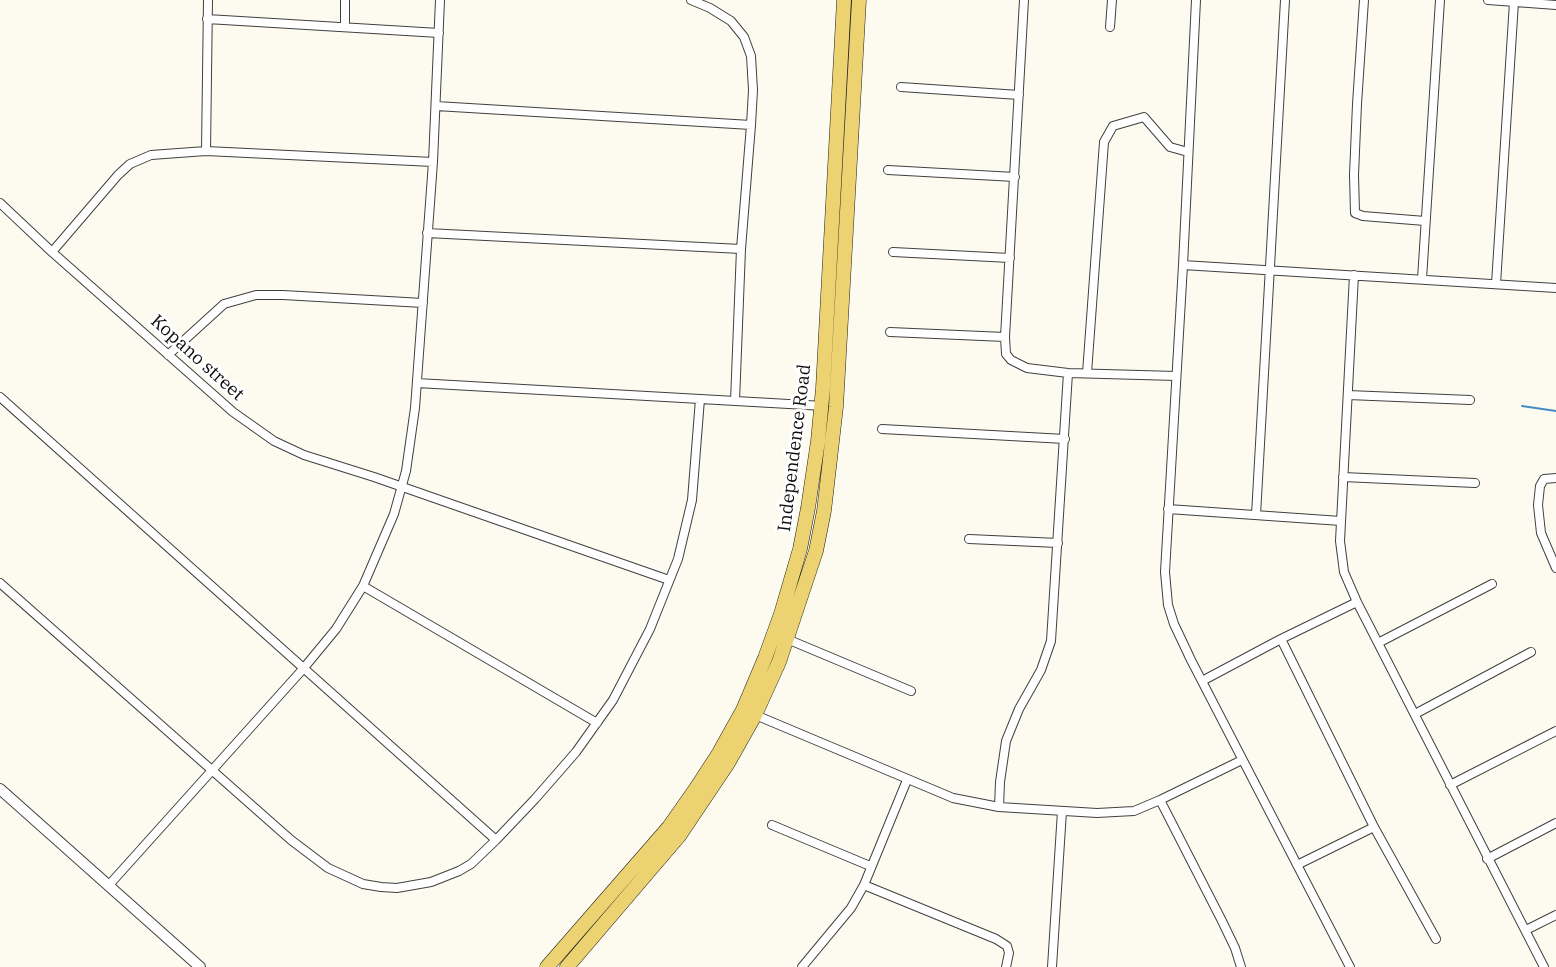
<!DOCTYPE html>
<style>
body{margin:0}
canvas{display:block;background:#fdfbef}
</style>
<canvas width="1556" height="967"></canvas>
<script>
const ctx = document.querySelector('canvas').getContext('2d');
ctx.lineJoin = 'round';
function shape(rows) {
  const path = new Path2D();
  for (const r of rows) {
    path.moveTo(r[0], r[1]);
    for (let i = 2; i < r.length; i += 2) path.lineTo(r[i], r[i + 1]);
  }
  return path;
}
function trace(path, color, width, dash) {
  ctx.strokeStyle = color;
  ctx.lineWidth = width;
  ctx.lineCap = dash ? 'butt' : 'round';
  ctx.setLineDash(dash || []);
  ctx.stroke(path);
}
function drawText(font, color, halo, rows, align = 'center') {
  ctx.font = font + ' "IBM Plex Serif",serif';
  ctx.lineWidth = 6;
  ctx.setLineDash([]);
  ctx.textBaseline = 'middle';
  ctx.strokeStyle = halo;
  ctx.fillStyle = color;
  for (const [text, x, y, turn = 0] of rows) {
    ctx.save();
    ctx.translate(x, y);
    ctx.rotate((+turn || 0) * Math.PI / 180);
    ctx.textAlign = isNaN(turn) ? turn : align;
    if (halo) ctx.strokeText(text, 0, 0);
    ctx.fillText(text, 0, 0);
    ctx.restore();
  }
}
const stream = shape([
 [1522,406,1556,411]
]);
const minor = shape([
 [691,0,710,8,731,21,744,37,751,56,753,90,751,125,741,249,735,401],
 [1024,0,1005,337,1006,354,1011,360,1027,368,1068,373,1176,376],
 [1196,0,1183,265,1165,572,1168,605,1174,624,1191,660,1350,967],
 [1364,0,1357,104,1354,175,1355,213,1363,216,1425,221],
 [1488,0,1556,5],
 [207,19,439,33],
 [345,27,345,0],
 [1110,27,1112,0],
 [901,87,1019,95],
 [436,106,751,125],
 [206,151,208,0],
 [888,170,1015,177],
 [0,203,52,252,233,412,274,441,304,455,374,477,669,580],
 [427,233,741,249],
 [52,252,118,175,130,164,151,155,206,151,433,162],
 [893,252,1010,258],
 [1183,265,1556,288],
 [1354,275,1340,541,1344,572,1357,602,1544,967],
 [1422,279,1440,0],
 [1496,284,1514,2],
 [890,332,1005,337],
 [168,355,224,304,256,295,283,295,423,303],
 [1087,373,1104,142,1113,126,1144,117,1170,147,1188,152],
 [417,383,824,406],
 [1348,395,1470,400],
 [0,397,496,840],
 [882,429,1065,439],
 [1343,477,1475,483],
 [1556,478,1544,479,1540,486,1538,505,1541,533,1556,568],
 [1168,509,1341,521],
 [1256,515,1285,0],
 [969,539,1058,543],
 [0,583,291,840,328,868,363,884,381,887,397,888,431,882,459,871,471,864,496,840,535,799,576,752,613,700,650,629,678,559,692,500,700,399],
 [363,586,597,723],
 [787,639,911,691],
 [1281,639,1374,827,1436,939],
 [1378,643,1492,584],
 [1202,681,1281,639,1357,602],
 [753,714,953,798,999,807,1097,813,1134,811,1160,800,1242,760],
 [1415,714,1531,652],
 [1450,785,1556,731],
 [1160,800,1222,921,1235,948,1241,967],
 [999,807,1000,782,1006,741,1019,709,1041,670,1051,641,1068,373],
 [772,825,870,866],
 [1487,859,1556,823],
 [1297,865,1374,827],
 [109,885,303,669,336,629,363,586,394,514,406,471,415,408,433,162,440,0],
 [864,885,996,939,1007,946,1009,953,1006,967],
 [1526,930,1556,915],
 [802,967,851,908,864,885,907,780],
 [1052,967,1062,811]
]);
const tertiary = shape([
 [0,789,200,967]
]);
const primary = shape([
 [547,967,669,827,697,787,719,753,743,710,765,658,781,614,800,549,808,508,818,441,823,388,844,0],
 [567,967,679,836,728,763,755,715,779,662,816,551,824,511,836,407,859,0]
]);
const streetNames = [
 ["Kopano street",197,358,42],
 ["Independence Road",795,448,-83]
];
trace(stream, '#468bc0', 2);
trace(minor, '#404040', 10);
trace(tertiary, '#404040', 12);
trace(primary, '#1e1e1e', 15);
trace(minor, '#fff', 8);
trace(tertiary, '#fff', 10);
trace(primary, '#ecd271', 14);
drawText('18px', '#0d0d0d', '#fff', streetNames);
</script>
